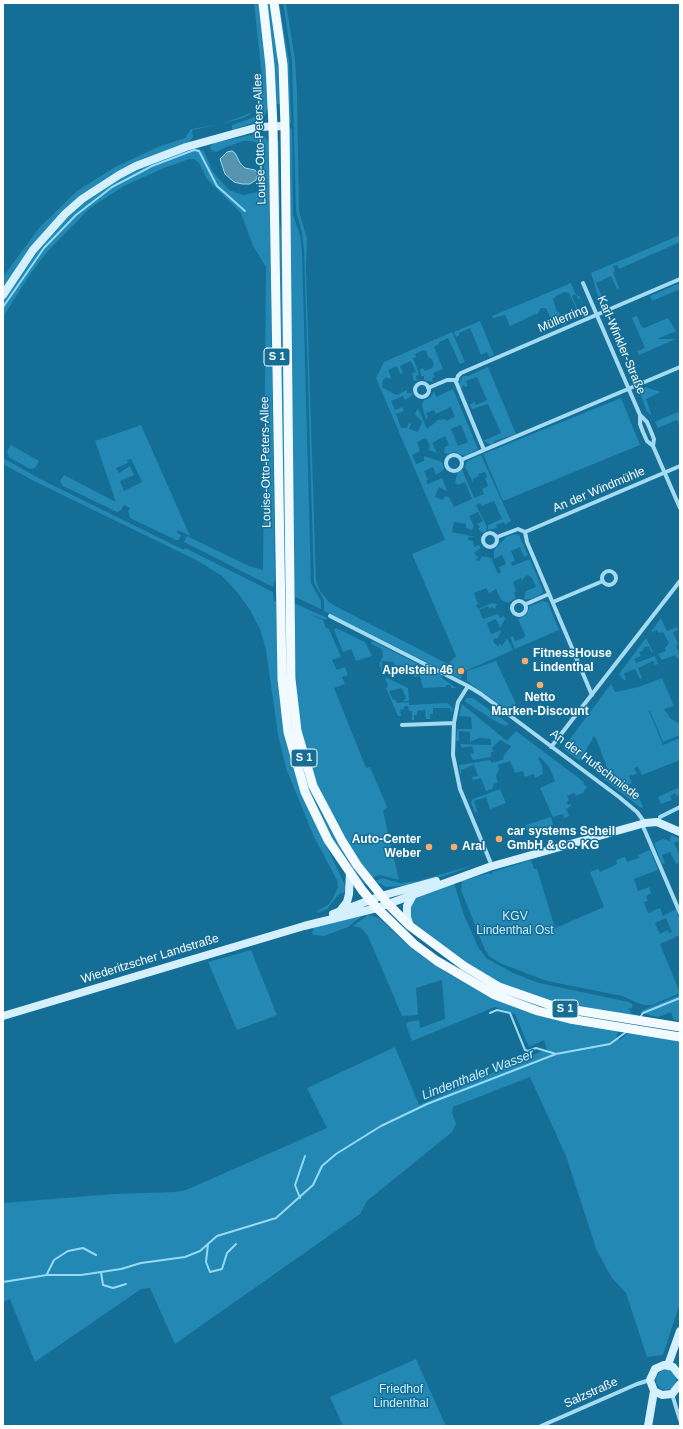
<!DOCTYPE html>
<meta charset="utf-8">
<style>
body{margin:0}
#map{position:relative;width:683px;height:1429px;overflow:hidden;background:#146e96;font-family:Helvetica,sans-serif}
canvas{display:block}
.frame{position:absolute;inset:0;border:4px solid #fff;pointer-events:none}
</style>
<div id="map">
<canvas width="683" height="1429"></canvas>
<div class="frame"></div>
</div>
<script>
const ctx = document.querySelector('canvas').getContext('2d');
ctx.lineJoin = 'round';
function fillPath(path, color) {
  ctx.fillStyle = color;
  ctx.fill(path, 'evenodd');
}
function shape(rows) {
  const path = new Path2D();
  for (const r of rows) {
    if (r.length === 3) {
      path.moveTo(r[0] + r[2], r[1]);
      path.arc(r[0], r[1], r[2], 0, 2 * Math.PI);
      continue;
    }
    path.moveTo(r[0], r[1]);
    for (let i = 2; i < r.length; i += 2) path.lineTo(r[i], r[i + 1]);
  }
  return path;
}
function trace(path, color, width, dash) {
  ctx.strokeStyle = color;
  ctx.lineWidth = width;
  ctx.lineCap = dash ? 'butt' : 'round';
  ctx.setLineDash(dash || []);
  ctx.stroke(path);
}
function drawText(font, color, halo, rows, align = 'center') {
  ctx.font = font + ' Helvetica,sans-serif';
  ctx.lineWidth = 3;
  ctx.setLineDash([]);
  ctx.textBaseline = 'middle';
  ctx.strokeStyle = halo;
  ctx.fillStyle = color;
  for (const [text, x, y, turn = 0] of rows) {
    ctx.save();
    ctx.translate(x, y);
    ctx.rotate((+turn || 0) * Math.PI / 180);
    ctx.textAlign = isNaN(turn) ? turn : align;
    if (halo) ctx.strokeText(text, 0, 0);
    ctx.fillText(text, 0, 0);
    ctx.restore();
  }
}
const green = shape([
 [254,3,260,3,262,24,269,105,265,115,255,122,232,130,232,125,255,117,259,112,261,96,258,96,256,108,253,112,249,115,243,118,222,124,192,130,193,137,189,143,91,189,3,290,3,277,39,228,77,191,115,167,158,147,185,138,191,129,222,124,253,112,257,104,257,96,260,96,263,87],
 [267,3,269,3,277,51,280,104,276,104],
 [276,3,279,3,289,60,291,120,291,123,288,124],
 [283,3,286,3,295,60,297,92,299,211,307,239,306,269,316,581,320,591,329,602,337,607,448,664,456,656,412,554,445,540,376,378,384,362,452,332,465,362,460,364,448,338,439,342,439,344,434,347,443,369,433,373,435,377,432,378,433,382,424,380,424,376,421,376,420,369,423,368,425,371,432,368,434,364,431,358,428,357,426,351,423,350,415,354,416,357,413,358,418,371,419,375,416,376,417,381,414,381,412,373,416,372,411,361,400,366,403,373,400,374,397,366,388,370,391,377,390,379,386,377,383,380,382,387,396,395,407,390,407,393,412,393,413,395,405,400,403,396,391,401,395,410,402,407,404,411,396,414,401,428,407,428,409,423,411,424,409,429,418,432,422,422,415,414,418,408,427,429,438,420,445,419,446,421,455,417,451,407,436,414,434,410,426,413,428,418,426,419,422,407,423,401,431,397,434,391,436,397,453,389,478,449,465,456,455,452,447,454,444,453,445,447,449,445,445,436,432,443,437,453,429,450,430,446,426,438,417,442,420,451,412,455,416,464,424,461,424,456,442,462,444,469,439,473,436,475,433,467,424,471,428,480,426,481,428,484,442,478,447,491,439,487,435,497,443,500,445,496,449,497,454,507,472,499,465,482,458,485,455,483,457,473,462,469,474,498,484,494,482,489,488,486,485,478,487,477,485,472,478,474,479,476,473,479,473,482,465,467,467,461,481,455,511,521,505,525,504,522,496,525,497,528,488,530,488,525,502,519,494,501,482,506,480,503,476,505,487,527,486,531,483,533,478,529,480,527,477,524,483,521,478,512,469,516,474,526,472,530,466,528,466,524,454,522,452,532,476,537,468,537,468,540,473,541,474,547,479,545,481,548,474,553,478,557,476,560,479,561,482,556,491,558,498,574,501,572,499,567,506,564,502,555,494,559,494,550,506,537,515,534,519,535,528,555,524,557,520,547,511,551,515,561,511,562,512,566,530,559,543,591,541,594,531,599,524,599,526,591,536,587,532,578,528,575,524,577,522,581,521,578,513,582,516,591,514,593,516,598,508,603,501,600,496,589,489,593,486,588,474,593,478,604,476,605,478,609,492,603,497,604,495,609,492,607,489,609,488,606,479,610,483,619,498,614,500,618,504,616,505,619,500,628,496,619,487,623,491,634,502,630,497,639,495,638,493,641,494,643,498,646,500,644,502,646,507,638,513,650,463,672,461,679,324,611,324,600,314,583,304,250,302,233,296,211,292,61],
 [461,425,468,442,458,446,451,429],
 [288,127,292,129,293,215,300,235,302,251,311,583,321,601,321,609,295,597],
 [256,134,265,136,269,144,275,579,273,587,184,542,187,536,191,538,249,566,263,570,266,267,253,246,241,213,207,179,199,163,194,159,189,159,164,168,124,186,90,208,48,251,31,273,3,317,3,300,24,267,57,227,84,202,129,173,175,154,196,148,204,151,213,172,229,190,243,195,257,192,262,187,264,179,264,155,257,143,252,141,243,141,226,147,216,152,211,150,210,146,214,143],
 [276,141,279,141,280,222,283,239,286,589,283,589],
 [680,235,680,242,619,269,617,265,613,266,615,271,613,272,619,288,617,289,611,276,596,283,604,301,600,303,591,273],
 [571,283,575,293,580,297,587,313,584,316,582,317,585,311,580,298,578,299,576,294,572,296,577,308,576,308,569,293,564,292,556,296,553,299,557,312,558,311,560,315,565,313,567,318,565,320,566,324,560,327,564,324,560,315,551,319,546,308,541,308,537,315,536,314,510,326,505,315,493,318,492,316],
 [680,283,680,289,652,301,650,296],
 [637,316,641,326,644,328,668,318,676,331,657,339,676,339,639,355,637,351,645,348,632,318],
 [480,321,494,355,489,357,487,352,481,355,470,328,459,333,460,335,456,337,454,332],
 [488,367,516,434,495,441,492,445,483,441,501,433,488,404,472,409,469,403,470,405,473,403,474,401,476,405,487,400,477,377,466,381,468,386,465,387,464,385,460,389,459,384,463,376,468,376],
 [645,387,661,392,646,399,652,416,647,412,641,396,641,388],
 [621,398,640,445,503,501,483,454],
 [680,411,680,427,677,420,658,428,655,422],
 [141,425,190,536,178,530,177,533,181,535,179,540,176,540,130,518,128,511,130,508,124,505,121,510,117,512,63,486,60,481,64,475,116,502,95,441],
 [131,459,142,482,124,491,120,481,134,475,130,466,119,473,116,468,128,463,127,460],
 [11,445,39,461,35,468,30,469,9,457,7,451],
 [3,458,42,480,184,550,185,548,273,592,274,601,276,601,279,695,290,757,305,801,346,887,346,892,339,894,327,909,318,913,317,911,328,905,333,898,338,887,337,880,314,837,286,768,278,735,266,650,260,629,250,610,237,592,222,576,200,562,34,481,3,464],
 [283,598,285,599,287,691,298,752,306,778,317,805,343,849,366,883,364,885,327,831,309,793,296,752,286,692],
 [543,601,548,603,559,630,515,649,510,637,513,636,515,641,524,638,525,635,518,619,526,615,530,606],
 [294,603,327,618,326,620,308,614,323,620,326,628,329,629,341,657,332,660,337,670,345,667,348,675,342,677,345,684,334,688,366,768,370,767,387,807,383,811,399,880,380,875,372,878,363,867,324,803,306,755,297,711],
 [661,618,667,631,677,627,678,630,673,632,678,644,676,646,680,656,678,659,675,655,662,660,658,654,666,651,665,648,669,643,663,632,659,633,657,630,650,633],
 [336,628,365,642,372,656,356,661,351,649,343,652,334,630],
 [646,638,653,652,651,652,649,646,643,648,644,650,639,652,641,656,634,659,636,663,655,656,658,664,655,665,653,661,638,668,642,678,640,679,635,669,624,673,626,680,624,680,619,674],
 [372,641,442,676,442,678,456,688,451,688,450,685,446,685,446,687,423,688,420,676,414,677,413,673,408,673,408,668,401,669,401,665,395,666,394,662,382,661,382,671,379,664,383,656,382,649,371,644],
 [496,661,516,704,505,709,467,681,467,671],
 [385,677,408,688,409,701,403,701,406,698,402,688,389,691,393,700,395,699,397,703,409,702,409,705,447,703,453,708,451,713,450,708,433,708,433,714,430,714,430,719,426,719,425,710,417,711,417,715,414,715,414,720,412,720,412,711,409,711,408,706,404,706,404,709,400,710,401,716,398,716,386,688,388,687],
 [662,678,674,706,664,709,670,718,680,724,680,735,663,742,650,711,649,711,663,745,680,738,680,760,642,775,638,767,634,768,637,774,629,776,632,783,627,786,631,795,637,793,643,807,641,808,604,779,609,773,597,741,594,736,580,761,564,749,564,747,611,684,615,692,639,687],
 [467,698,473,698,509,724,505,726,492,719,464,701],
 [462,704,507,741,516,731,584,782,583,784,587,787,583,793,576,796,574,793,567,796,569,800,567,802,568,805,571,804,571,806,566,809,569,816,564,818,563,814,553,817,540,788,555,781,549,767,540,757,538,758,542,766,543,774,535,778,534,774,525,777,523,771,515,773,510,761,498,765,499,769,496,776,498,782,494,784,492,789,486,791,481,778,473,780,472,777,478,776,474,765,461,770,462,773,460,774,459,765,490,760,492,763,504,759,503,757,511,746,500,740,492,748,494,752,491,752,491,757,473,760,470,754,474,753,472,746,462,748,460,744,491,745,491,739,479,738,470,742,470,732,459,731,459,741,456,741,457,729,472,729,471,717,459,716],
 [680,787,680,794,677,796,675,793,670,796,672,800,661,804,658,797],
 [500,789,506,803,490,809,486,797,474,801,477,811,475,813,471,802,473,799],
 [551,817,553,825,528,833,526,825],
 [671,835,680,839,680,846,678,841,674,843,680,856,680,862,676,864,670,852,662,855,665,863,662,864,654,843,663,839,670,841],
 [650,850,658,870,634,879,638,891,649,887,651,893,646,896,648,901,644,902,648,913,660,908,663,916,676,909,680,920,680,935,660,944,680,993,652,1005,643,1005,622,996,547,981,502,964,489,956,485,950,461,890,462,881,489,873,491,875,492,872,531,860,534,869,537,869,555,928,604,907,590,872,598,869,600,872,617,864,616,860,625,857,627,862,632,860,639,858,638,855],
 [666,918,672,932,669,933,668,930,660,934,655,923],
 [477,864,444,876,412,885,386,887,375,881,382,878,400,883,418,881],
 [454,883,464,915,478,947,486,958,513,973,539,983,629,1002,633,1005,631,1009,628,1008,632,1014,639,1015,637,1017,552,1002,506,986,471,968,414,923,408,912,414,899],
 [368,915,379,918,411,948,445,972,493,998,619,1031,616,1037,620,1040,629,1032,680,1040,680,1303,663,1355,647,1357,626,1293,612,1278,597,1251,566,1156,530,1077,453,1107,452,1113,456,1124,452,1132,367,1201,360,1214,175,1344,150,1288,141,1289,35,1362,10,1299,3,1302,3,1203,114,1194,175,1192,186,1190,327,1128,307,1088,395,1047,419,1105,547,1049,544,1040,529,1047,515,1014,495,1007,412,1041,406,1025,408,1022,419,1020,420,1028,445,1019,442,980,416,988,418,1015,402,1016,368,936,361,928,353,926],
 [362,916,348,927,324,936,314,935,312,933,314,927],
 [251,950,277,1015,237,1030,208,962],
 [680,995,680,1021,674,1020,671,1012,658,1017,640,1013,643,1010],
 [416,1359,446,1426,343,1426,330,1397],
 [666,1380,10]
]);
const water = shape([
 [232,151,235,153,240,163,245,168,255,170,258,174,256,180,250,184,242,184,234,182,225,174,220,159,227,152,232,151]
]);
const stream = shape([
 [3,307,44,248,76,215,112,187,152,166,194,150,199,151,217,186,245,211],
 [490,1013,497,1010,510,1013,525,1050,528,1051,536,1048,556,1054],
 [640,1017,643,1013,680,998],
 [300,1198,295,1185,305,1156],
 [208,1244,206,1262,210,1272,222,1269,227,1253,236,1244],
 [101,1272,103,1285,113,1288,126,1284],
 [47,1274,54,1260,68,1251,83,1248,96,1255],
 [3,1282,47,1275,81,1275,121,1269,141,1263,185,1257,200,1251,217,1236,276,1218,313,1185,322,1166,336,1154,381,1126,427,1104,556,1054,610,1044,626,1032]
]);
const street = shape([
 [680,279,461,373,458,376,456,382,484,450,680,367],
 [583,283,640,415,640,424,643,432,647,441,653,446,680,508],
 [422,390,7],
 [428,388,447,380,456,380],
 [640,415,647,422,650,429,654,439,653,446],
 [454,463,8],
 [461,460,484,450],
 [525,532,527,542,592,695],
 [490,540,7],
 [497,537,518,529,525,532,680,466],
 [609,578,7],
 [519,608,7],
 [553,602,603,581],
 [526,604,549,594],
 [330,616,468,686,481,694,619,797,637,812,645,823],
 [468,686,458,702,454,723,453,755,460,789,492,866],
 [402,725,454,723],
 [551,747,680,581],
 [660,817,680,807],
 [642,824,680,913],
 [672,1394,680,1420],
 [541,1426,637,1384,650,1380]
]);
const secondary = shape([
 [3,295,33,250,65,214,82,199,119,175,136,166,186,147,258,127,285,126],
 [340,911,347,902,349,894,350,872],
 [333,914,381,896,436,881],
 [410,926,407,917,407,906,413,895],
 [3,1016,304,926,377,908,489,867,645,823,657,822,680,832],
 [668,1365,680,1331],
 [680,1376,673,1367,664,1365,655,1369,650,1380,654,1391,662,1395,672,1394,680,1384],
 [648,1426,654,1391]
]);
const primary = shape([
 [263,3,270,66,273,126,282,679,288,732,305,792,328,840,362,890,377,908,414,944,437,961,495,995,538,1011,570,1019,680,1037],
 [274,3,283,65,285,126,291,679,297,731,313,786,342,841,357,865,388,904,410,926,464,966,499,987,556,1007,680,1027]
]);
const markers = [
 [525,661,4,"#ffac66"],
 [461,671,4,"#ffac66"],
 [540,685,4,"#ffac66"],
 [499,839,4,"#ffac66"],
 [429,847,4,"#ffac66"],
 [454,847,4,"#ffac66"]
];
const shields = [
 [277,357,26],
 [304,758,26],
 [565,1009,26]
];
const shieldNames = [
 ["S 1",277,357],
 ["S 1",304,758],
 ["S 1",565,1009]
];
const streetNames = [
 ["Louise-Otto-Peters-Allee",260,139,-92],
 ["Müllerring",563,319,-23],
 ["Karl-Winkler-Straße",621,345,67],
 ["Louise-Otto-Peters-Allee",266,462,-91],
 ["An der Windmühle",599,490,-23],
 ["An der Hufschmiede",595,765,37],
 ["Wiederitzscher Landstraße",150,959,-17],
 ["Salzstraße",591,1393,-24]
];
const poiNames = [
 ["FitnessHouse",533,654],
 ["Lindenthal",533,668],
 ["Apelstein 46",453,671,"right"],
 ["Netto",540,698,"center"],
 ["Marken-Discount",540,712,"center"],
 ["car systems Scheil",507,832],
 ["GmbH & Co. KG",507,846],
 ["Auto-Center",421,840,"right"],
 ["Weber",421,854,"right"],
 ["Aral",462,847]
];
const parkNames = [
 ["KGV",515,917],
 ["Lindenthal Ost",515,931],
 ["Friedhof",401,1390],
 ["Lindenthal",401,1404]
];
const waterNames = [
 ["Lindenthaler Wasser",478,1075,-21]
];
fillPath(green, '#2388b3');
fillPath(water, '#5794b0');
trace(water, '#97daf5', 1);
trace(stream, '#97daf5', 2);
trace(street, '#a5dbf2', 4);
trace(secondary, '#d4f0fc', 8);
trace(primary, '#f0faff', 9);
for (const [x, y, r, color] of markers) {
  const dot = new Path2D();
  dot.arc(x, y, r, 0, 2 * Math.PI);
  ctx.fillStyle = color;
  ctx.fill(dot);
  trace(dot, '#146e96', 1.5);
}
for (const [x, y, w] of shields) {
  const box = new Path2D();
  box.roundRect(x - w / 2, y - 9, w, 18, 3);
  ctx.fillStyle = '#146e96';
  ctx.fill(box);
  trace(box, '#fff', 1);
}
drawText('bold 11px', '#fff', null, shieldNames);
drawText('12px', '#fff', '#146e96', streetNames);
drawText('bold 12px', '#fff', '#146e96', poiNames, 'left');
drawText('12px', '#cdeefd', '#146e96', parkNames);
drawText('italic 13px', '#c8ecfb', '#146e96', waterNames);
</script>
